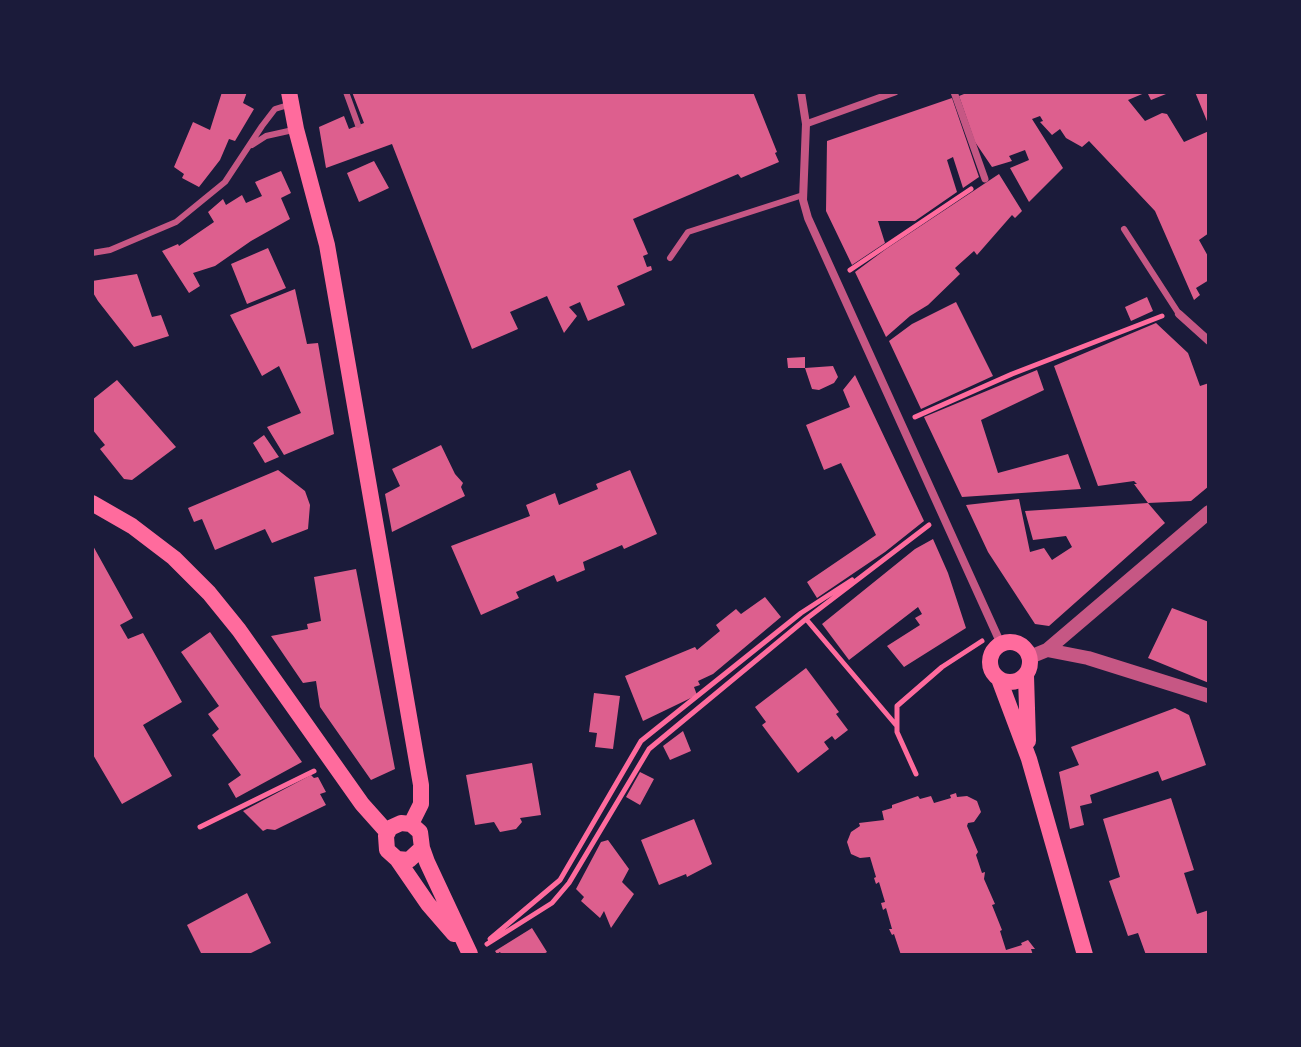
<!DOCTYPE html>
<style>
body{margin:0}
#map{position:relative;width:1301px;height:1047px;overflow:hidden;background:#1b1b3a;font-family:Arial,sans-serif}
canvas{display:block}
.frame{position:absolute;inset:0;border:94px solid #1b1b3a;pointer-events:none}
</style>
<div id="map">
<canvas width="1301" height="1047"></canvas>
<div class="frame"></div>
</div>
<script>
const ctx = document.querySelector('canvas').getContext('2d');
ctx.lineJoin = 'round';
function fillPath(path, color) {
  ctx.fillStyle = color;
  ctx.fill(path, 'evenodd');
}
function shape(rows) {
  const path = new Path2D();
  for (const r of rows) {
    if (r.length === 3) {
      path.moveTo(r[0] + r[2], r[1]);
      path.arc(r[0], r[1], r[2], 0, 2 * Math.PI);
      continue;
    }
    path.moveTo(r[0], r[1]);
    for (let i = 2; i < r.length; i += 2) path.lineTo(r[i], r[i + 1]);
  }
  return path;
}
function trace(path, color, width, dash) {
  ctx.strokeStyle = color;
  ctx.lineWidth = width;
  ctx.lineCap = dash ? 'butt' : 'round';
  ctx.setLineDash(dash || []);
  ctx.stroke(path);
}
const building = shape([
 [222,92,247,92,243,103,254,109,235,141,229,139,220,160,199,187,182,178,184,174,174,167,193,122,210,130],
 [352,92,753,92,777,152,775,153,779,162,741,178,738,174,633,219,648,254,643,256,647,267,651,266,652,270,617,286,625,305,588,321,580,302,569,307,577,316,564,333,547,296,510,312,518,329,472,349,392,144,326,168,319,127,344,116,349,129,364,123],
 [969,92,1171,92,1151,100,1147,92,1128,100,1145,121,1162,113,1167,114,1184,142,1209,131,1209,233,1199,240,1209,258,1209,280,1196,288,1200,295,1194,300,1155,211,1089,141,1082,147,1066,138,1060,129,1052,135,1040,122,1043,121,1040,116,1032,119,1063,168,1029,202,1010,168,1029,160,1025,150,1009,156,1012,161,992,167,975,142,959,96],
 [1195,92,1209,92,1209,126],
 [952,98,979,177,963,188,953,157,947,160,957,192,915,221,878,221,885,243,852,265,826,211,827,141],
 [374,161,389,188,359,202,347,173],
 [281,171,291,193,281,198,290,219,251,241,215,266,193,273,200,286,189,293,162,251,178,244,179,246,214,222,208,212,223,199,226,205,242,195,246,203,262,196,255,182],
 [999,174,1022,211,1015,218,1012,215,977,255,974,251,955,268,960,274,928,305,910,316,886,337,855,272,886,249],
 [268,248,286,288,247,304,231,264],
 [137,274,152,317,161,315,169,336,134,347,98,301,92,291,92,281],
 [295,289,307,344,318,343,334,434,284,455,267,427,301,413,279,366,262,376,230,315],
 [1147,297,1153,311,1131,321,1125,307],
 [956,302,993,376,921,409,889,341,912,324],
 [1156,323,1188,353,1200,386,1209,383,1209,486,1191,501,1148,503,1165,523,1049,626,1035,624,988,552,966,505,1019,499,1030,552,1044,548,1052,560,1072,547,1066,536,1033,540,1025,511,1148,503,1134,484,1137,484,1134,481,1098,486,1054,366],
 [805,357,805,368,788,368,787,358],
 [833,366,838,377,834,383,819,390,812,389,805,368],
 [1037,370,1044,390,981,420,998,473,1068,454,1081,489,962,497,924,417],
 [855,375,924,521,885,552,817,598,807,582,876,535,841,463,824,470,806,425,850,407,843,390],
 [117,380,176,447,132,480,124,479,100,449,105,445,92,429,92,400],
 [264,435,279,457,265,463,253,443],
 [441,445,455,474,463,483,461,487,465,496,392,532,385,494,400,486,392,469],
 [278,470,305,491,310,505,308,529,272,543,265,529,215,550,202,519,194,522,188,508],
 [630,470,657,534,624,549,622,545,583,562,585,570,557,582,554,575,516,592,519,598,481,615,451,546,530,516,526,505,555,493,559,505,598,489,596,484],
 [933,539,948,573,966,628,904,667,887,646,920,625,915,618,922,614,918,607,849,660,822,624,915,549],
 [92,544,133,618,120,625,128,639,143,633,182,702,143,725,172,776,122,804,92,753],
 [356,569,395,769,371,780,320,707,316,681,303,683,271,636,308,629,307,624,321,621,314,577],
 [765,597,781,617,713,674,698,681,700,685,694,687,697,695,643,721,625,676,695,647,697,650,720,631,716,625,736,609,741,614],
 [1172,608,1209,622,1209,683,1148,658],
 [210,632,302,762,236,798,228,784,241,775,212,735,219,729,208,714,219,706,181,652],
 [806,668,839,712,836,714,848,730,835,740,832,736,824,742,829,749,798,773,762,725,766,722,755,707],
 [594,693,620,696,613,749,595,747,597,733,589,732],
 [1175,708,1189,715,1206,765,1162,781,1158,771,1090,795,1092,803,1080,806,1084,825,1070,829,1059,772,1079,765,1071,747],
 [683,731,691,751,670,760,663,746],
 [532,763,541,815,520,818,522,822,516,829,500,832,494,822,475,825,466,775],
 [640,772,654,779,640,805,626,797],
 [311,775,314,778,318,777,326,792,320,794,326,805,275,830,267,829,263,831,243,811],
 [956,793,957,797,967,796,977,801,981,812,974,822,968,823,967,826,978,852,976,855,982,873,985,872,984,879,995,904,992,905,1002,930,1000,931,1006,950,1022,945,1021,943,1028,940,1035,949,1031,949,1033,955,901,955,894,934,892,935,889,929,892,929,886,908,883,910,881,903,885,902,879,882,876,884,874,878,876,877,870,857,860,858,851,854,847,842,851,832,860,826,859,823,884,820,882,811,892,808,892,805,918,796,920,799,931,796,934,803,951,798,950,795],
 [1171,798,1194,870,1184,873,1197,914,1209,910,1209,955,1146,955,1138,933,1128,936,1109,881,1120,877,1103,819],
 [694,819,712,864,687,877,686,874,659,885,641,840],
 [608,840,629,869,622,882,634,894,611,928,604,911,600,918,581,901,584,897,576,889,601,842],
 [247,893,271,943,247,955,202,955,187,925],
 [532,928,547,952,542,955,502,955,500,952,497,954,495,951]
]);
const path = shape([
 [850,270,971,189],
 [915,417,1012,374,1162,316],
 [806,619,896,725],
 [916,774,897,732,897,706,942,667,982,641],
 [200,827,314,771],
 [490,939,560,880,641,741,801,613,852,580],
 [487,944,552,903,569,883,649,749,806,619,929,525]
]);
const service = shape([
 [346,92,358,125],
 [252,145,266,136,293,130],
 [1124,229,1179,314],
 [92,253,110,250,176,222,225,182,262,126,275,109,288,105],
 [670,258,688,232,803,195]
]);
const pedestrian = shape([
 [954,92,985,179],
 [806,124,895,92]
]);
const minor = shape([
 [801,92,806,124,803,200,808,218,1001,644],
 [1179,314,1209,341]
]);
const tertiary = shape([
 [1047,650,1209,512],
 [1030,657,1047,650,1088,658,1209,696]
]);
const secondary = shape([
 [289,92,296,129,327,245,421,785,421,804,411,824],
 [92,503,132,526,174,558,209,593,239,630,362,804,387,832],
 [1010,662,20],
 [1026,676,1028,741],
 [999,679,1029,759,1085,955],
 [422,848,409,860,397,859,387,850,386,836,390,828,401,823,411,824,420,832,422,848,427,862,470,954],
 [397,859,428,904,454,934]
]);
fillPath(building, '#dd5f8e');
trace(path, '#ff6b9d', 5);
trace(service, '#c65784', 6);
trace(pedestrian, '#c65784', 7);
trace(minor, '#c65784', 8);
trace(tertiary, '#c65784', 14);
trace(secondary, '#ff6b9d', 16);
</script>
